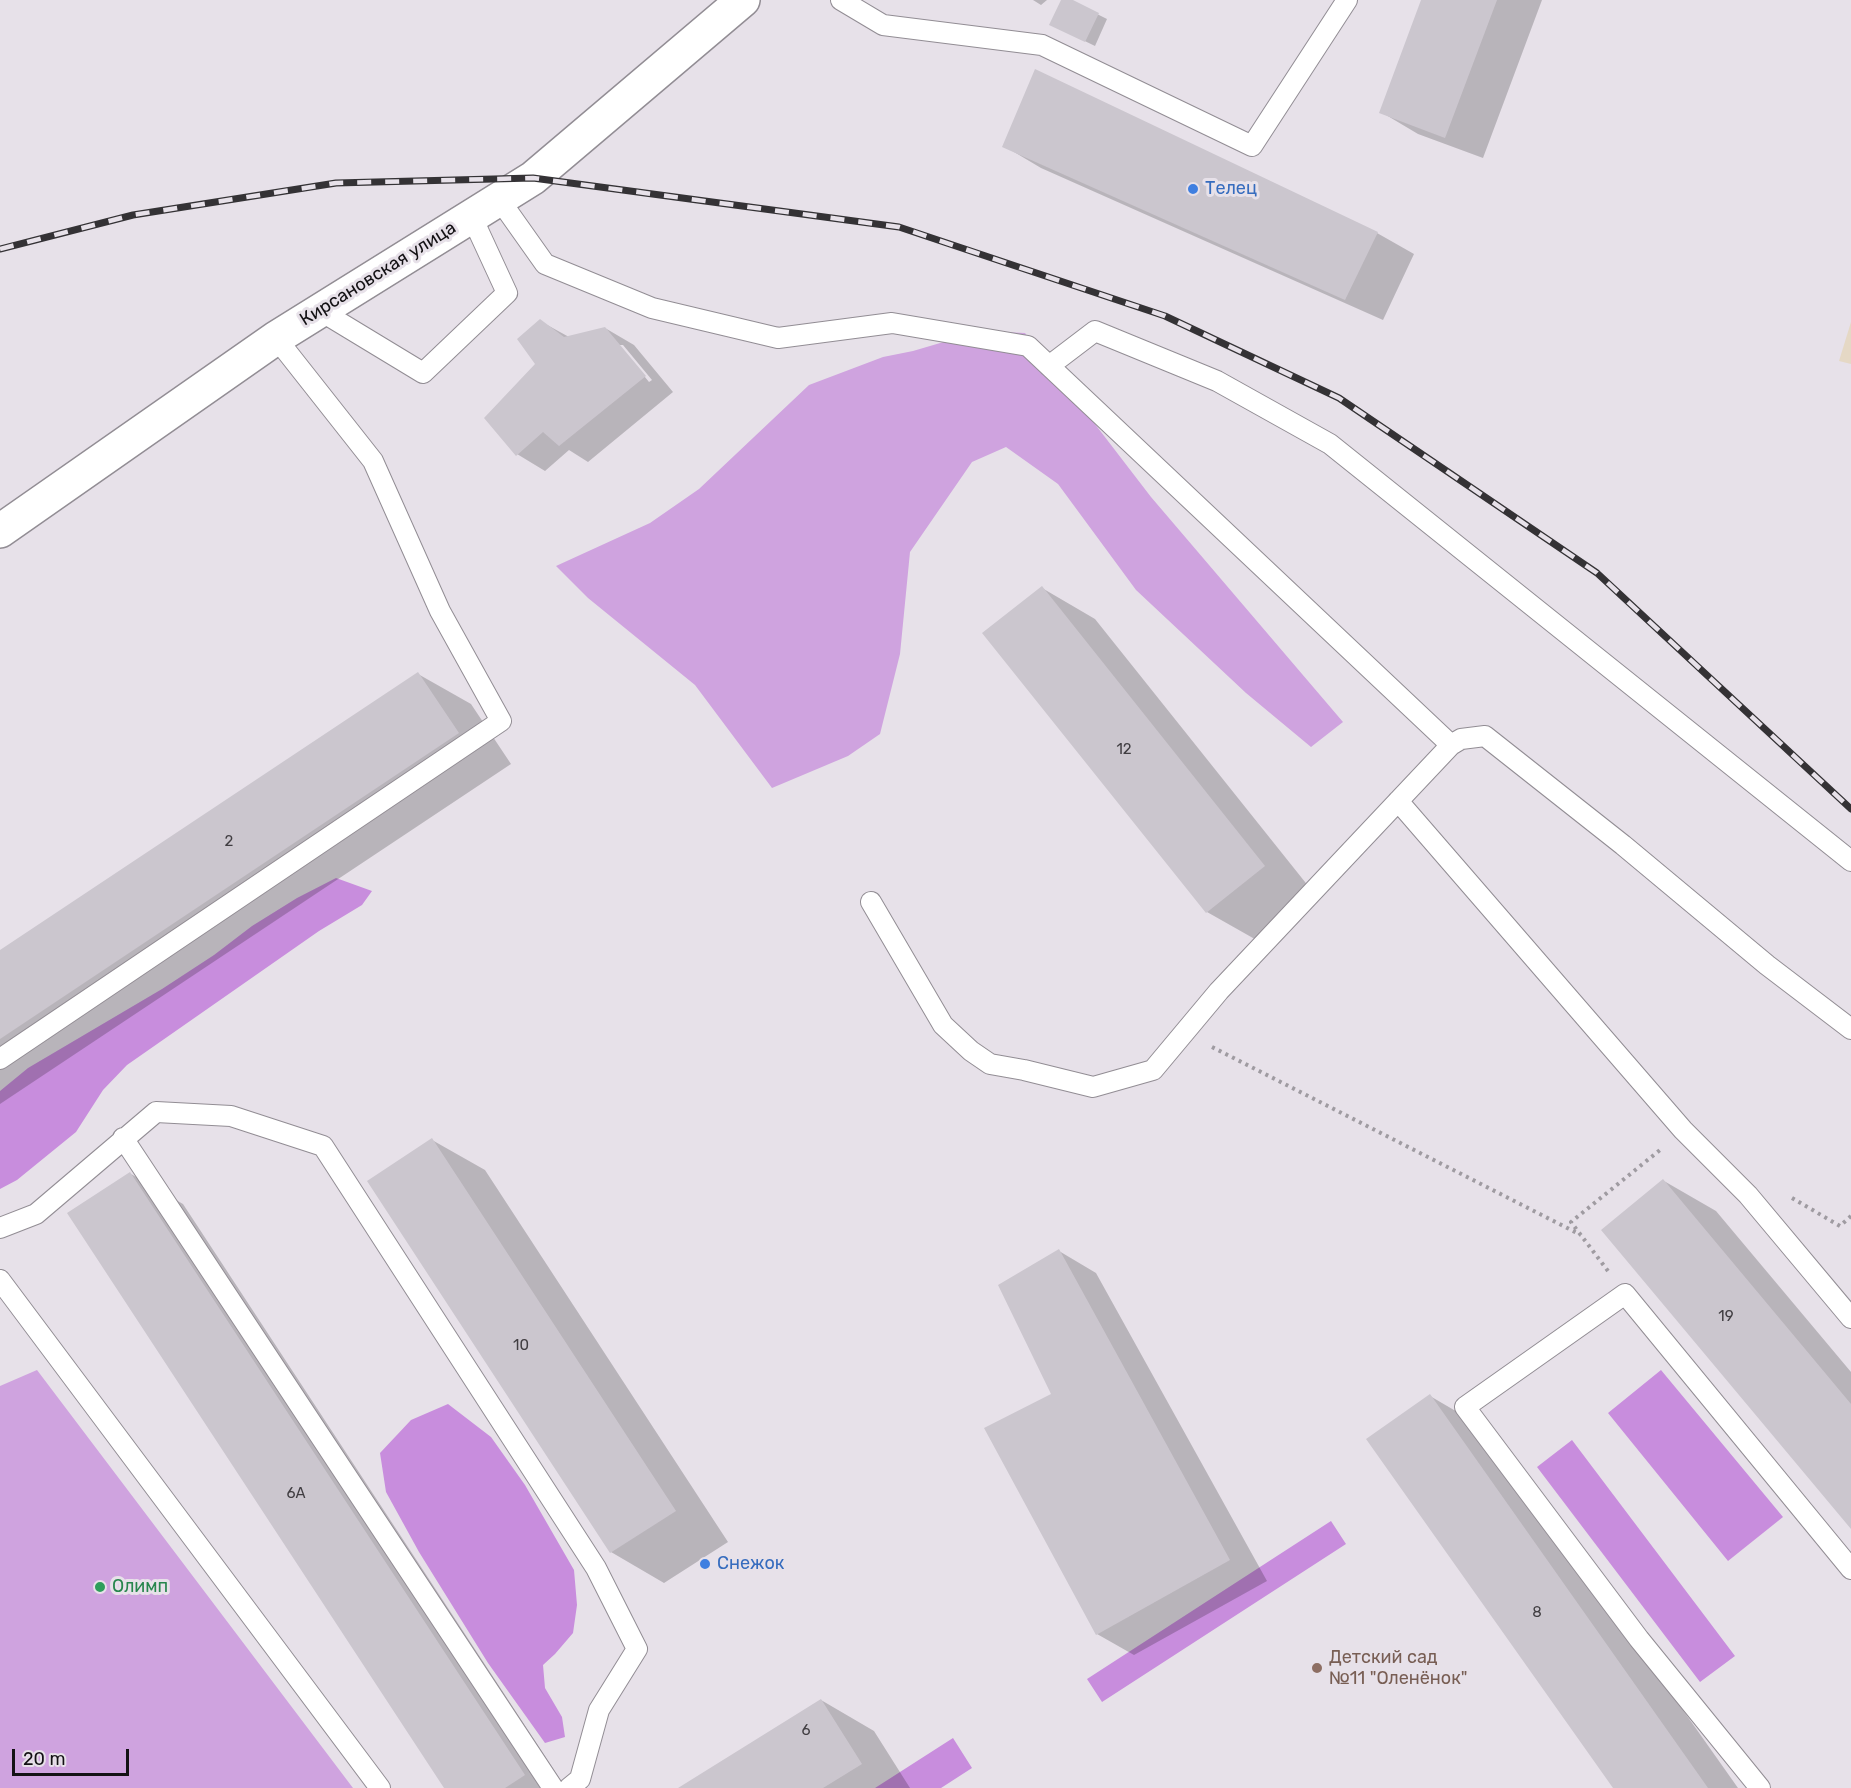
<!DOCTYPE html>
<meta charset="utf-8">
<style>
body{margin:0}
#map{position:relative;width:1851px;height:1788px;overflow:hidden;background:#e7e1e9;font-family:Rubik,sans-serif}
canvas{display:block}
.scale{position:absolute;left:12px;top:1749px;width:117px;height:27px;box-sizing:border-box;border:3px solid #131114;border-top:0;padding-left:8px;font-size:18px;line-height:21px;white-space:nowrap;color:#131114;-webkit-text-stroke:4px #e7e1e9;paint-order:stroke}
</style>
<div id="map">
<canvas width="1851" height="1788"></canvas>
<div class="scale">20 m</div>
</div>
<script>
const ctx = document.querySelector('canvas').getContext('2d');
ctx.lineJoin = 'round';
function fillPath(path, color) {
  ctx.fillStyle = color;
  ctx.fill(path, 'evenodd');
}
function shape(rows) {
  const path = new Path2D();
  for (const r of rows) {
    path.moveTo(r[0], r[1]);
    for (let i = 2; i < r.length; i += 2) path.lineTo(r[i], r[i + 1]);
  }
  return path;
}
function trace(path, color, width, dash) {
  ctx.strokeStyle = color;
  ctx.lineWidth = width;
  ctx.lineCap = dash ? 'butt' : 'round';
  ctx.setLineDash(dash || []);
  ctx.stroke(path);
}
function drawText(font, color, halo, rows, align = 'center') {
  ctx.font = font + ' Rubik,sans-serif';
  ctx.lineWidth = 6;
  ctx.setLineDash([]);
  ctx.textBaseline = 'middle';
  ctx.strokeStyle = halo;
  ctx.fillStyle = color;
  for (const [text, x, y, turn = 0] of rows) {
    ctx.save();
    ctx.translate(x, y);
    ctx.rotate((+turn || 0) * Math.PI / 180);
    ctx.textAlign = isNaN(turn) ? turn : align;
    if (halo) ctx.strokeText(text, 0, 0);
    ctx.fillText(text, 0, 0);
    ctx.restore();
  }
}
const medical = shape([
 [1851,322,1851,364,1839,361]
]);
const green = shape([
 [981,331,1025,333,1151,497,1343,722,1311,747,1246,693,1136,590,1058,484,1006,447,972,462,910,552,900,654,880,734,848,756,772,788,695,685,588,598,556,566,650,523,699,489,809,385,883,357,913,351],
 [37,1370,353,1788,0,1788,0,1386]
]);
const forest = shape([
 [336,878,372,891,362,905,319,931,127,1065,103,1090,76,1132,17,1180,0,1189,0,1091,28,1068,162,989,214,955,252,926,297,898],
 [1661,1370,1783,1517,1728,1561,1608,1413],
 [448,1404,491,1437,525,1485,574,1570,577,1605,573,1633,555,1654,543,1665,545,1688,562,1717,565,1737,545,1743,488,1663,419,1552,386,1492,380,1453,411,1420],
 [1572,1440,1735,1656,1700,1682,1537,1467],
 [1331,1521,1346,1544,1102,1702,1087,1679],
 [953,1738,972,1768,941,1788,875,1788]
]);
const shadow = shape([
 [1033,0,1047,0,1041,5],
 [1062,0,1069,0,1107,19,1095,46,1060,29],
 [1423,0,1542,0,1483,158,1418,134,1381,112],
 [1004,146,1377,233,1414,254,1383,320,1041,168],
 [540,321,569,337,605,328,634,345,673,392,588,462,569,450,545,471,517,454,537,364],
 [619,345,623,345,652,380,649,382],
 [1042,588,1095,619,1317,897,1260,942,1207,912],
 [418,674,471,704,511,764,0,1104,0,952],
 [432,1140,485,1170,728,1542,664,1583,611,1552,369,1181],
 [131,1174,183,1204,566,1788,446,1788],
 [1664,1181,1716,1211,1851,1372,1851,1527],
 [1059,1251,1096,1273,1267,1581,1134,1655,1097,1634,1053,1394],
 [1430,1396,1483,1427,1738,1788,1615,1788],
 [821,1700,874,1731,910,1788,681,1788]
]);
const building = shape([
 [1061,0,1073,0,1099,13,1085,42,1049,25],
 [1421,0,1497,0,1445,138,1379,113],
 [1035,69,1378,232,1345,300,1002,147],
 [540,319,564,337,605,327,646,376,559,446,543,432,516,456,484,418,535,364,517,339],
 [1042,586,1265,866,1206,913,982,633],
 [418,672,459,733,0,1039,0,950],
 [432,1138,676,1511,610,1553,367,1181],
 [130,1172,525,1775,505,1788,444,1788,67,1213],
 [1663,1179,1851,1404,1851,1529,1601,1230],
 [1059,1249,1230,1560,1096,1635,984,1428,1051,1394,998,1285],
 [1430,1394,1708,1788,1613,1788,1366,1439],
 [821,1699,862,1764,823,1788,678,1788]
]);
const path = shape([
 [1212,1047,1581,1235],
 [1792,1198,1840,1226,1851,1216],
 [1608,1271,1571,1222,1660,1150]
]);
const service = shape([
 [841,0,883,25,1042,45,1252,146,1347,0],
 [499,199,545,264,652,308,778,338,892,323,1028,346,1451,745,1461,739,1485,736,1623,845,1767,965,1851,1029],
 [319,310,423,373,507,293,471,215],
 [1049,366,1095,331,1217,381,1330,444,1851,861],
 [1398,801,1683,1130,1748,1195,1851,1318],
 [871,902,943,1025,971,1051,990,1064,1024,1070,1093,1087,1153,1070,1219,991,1451,745],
 [0,1059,501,721,440,611,373,461,276,338],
 [123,1138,553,1788],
 [0,1228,36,1214,156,1112,231,1116,323,1146,596,1568,637,1649,599,1710,580,1779,569,1788],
 [0,1280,380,1788],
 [1760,1788,1639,1639,1465,1407,1625,1294,1851,1569]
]);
const secondary = shape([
 [0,531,276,338,533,178,743,0]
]);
const rail = shape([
 [0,249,133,215,336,183,533,178,899,227,1165,316,1339,398,1597,573,1851,809]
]);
const markers = [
 [1193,189,6,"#3f7fe0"],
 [705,1564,6,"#3f7fe0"],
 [100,1587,6,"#2e9e5b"],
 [1317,1668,6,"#8d6e63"]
];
const numberNames = [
 ["12",1124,750],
 ["2",229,842],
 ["19",1726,1317],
 ["10",521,1346],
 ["6А",296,1494],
 ["8",1537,1613],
 ["6",806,1731]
];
const shopNames = [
 ["Телец",1205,189],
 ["Снежок",717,1564]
];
const streetNames = [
 ["Кирсановская улица",378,274,-32]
];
const leisureNames = [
 ["Олимп",112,1587]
];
const educationNames = [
 ["Детский сад",1329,1658],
 ["№11 \"Оленёнок\"",1329,1679]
];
fillPath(medical, '#e5d8c5');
fillPath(green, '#cfa3df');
fillPath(forest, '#c88ddd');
fillPath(shadow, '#0003');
fillPath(building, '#cbc6ce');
trace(service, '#928d94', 22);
trace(secondary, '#928d94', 36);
trace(path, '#9f9ba1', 4, [3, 4.5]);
trace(service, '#fff', 20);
trace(secondary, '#fff', 33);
trace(rail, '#343235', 7);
trace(rail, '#e7e1e9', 4.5, [14]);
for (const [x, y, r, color] of markers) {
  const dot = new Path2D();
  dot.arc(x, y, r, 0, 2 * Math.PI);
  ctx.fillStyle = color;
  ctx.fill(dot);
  trace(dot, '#e7e1e9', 2);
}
drawText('15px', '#413e42', null, numberNames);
drawText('18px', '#366cbe', '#e7e1e9', shopNames, 'left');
drawText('18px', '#131114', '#e7e1e9', streetNames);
drawText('18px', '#27864d', '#e7e1e9', leisureNames, 'left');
drawText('18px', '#785e54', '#e7e1e9', educationNames, 'left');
</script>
